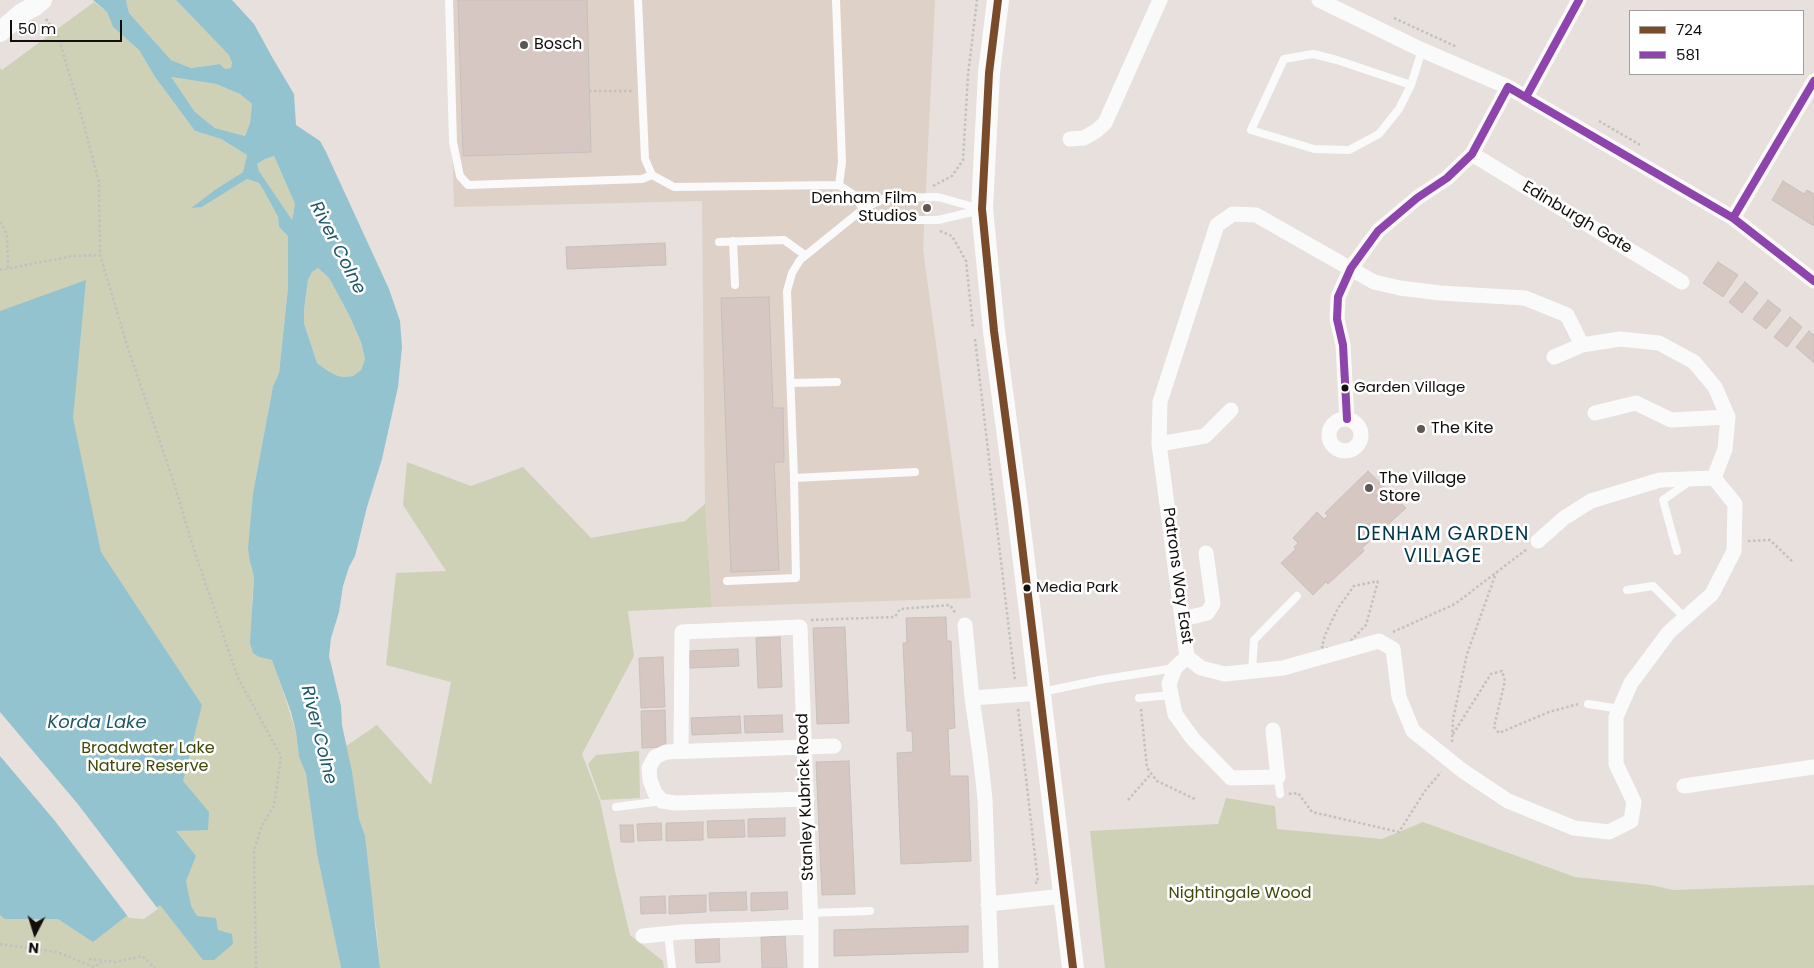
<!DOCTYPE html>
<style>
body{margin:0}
#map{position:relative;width:1814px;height:968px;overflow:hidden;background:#e7e0dc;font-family:Poppins,sans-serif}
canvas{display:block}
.legend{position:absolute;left:1629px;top:10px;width:175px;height:65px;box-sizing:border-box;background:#fff;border:1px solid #a09f9d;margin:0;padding:6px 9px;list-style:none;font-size:15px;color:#120e0b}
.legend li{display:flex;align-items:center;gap:10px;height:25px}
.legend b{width:25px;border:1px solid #a09f9d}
.north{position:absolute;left:10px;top:908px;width:50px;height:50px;-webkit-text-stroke:4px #fff;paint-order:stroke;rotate:185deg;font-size:14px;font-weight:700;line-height:20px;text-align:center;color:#120e0b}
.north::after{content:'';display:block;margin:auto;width:18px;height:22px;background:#120e0b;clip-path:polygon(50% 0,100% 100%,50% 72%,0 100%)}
.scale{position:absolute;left:10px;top:20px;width:112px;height:22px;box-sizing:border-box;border:2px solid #120e0b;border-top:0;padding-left:6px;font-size:15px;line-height:18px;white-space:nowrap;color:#120e0b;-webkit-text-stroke:4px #fff;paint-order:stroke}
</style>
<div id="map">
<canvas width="1814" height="968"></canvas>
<ul class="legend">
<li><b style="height:6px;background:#7a4b2a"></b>724</li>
<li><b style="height:6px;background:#8e44ad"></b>581</li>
</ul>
<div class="north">N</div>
<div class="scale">50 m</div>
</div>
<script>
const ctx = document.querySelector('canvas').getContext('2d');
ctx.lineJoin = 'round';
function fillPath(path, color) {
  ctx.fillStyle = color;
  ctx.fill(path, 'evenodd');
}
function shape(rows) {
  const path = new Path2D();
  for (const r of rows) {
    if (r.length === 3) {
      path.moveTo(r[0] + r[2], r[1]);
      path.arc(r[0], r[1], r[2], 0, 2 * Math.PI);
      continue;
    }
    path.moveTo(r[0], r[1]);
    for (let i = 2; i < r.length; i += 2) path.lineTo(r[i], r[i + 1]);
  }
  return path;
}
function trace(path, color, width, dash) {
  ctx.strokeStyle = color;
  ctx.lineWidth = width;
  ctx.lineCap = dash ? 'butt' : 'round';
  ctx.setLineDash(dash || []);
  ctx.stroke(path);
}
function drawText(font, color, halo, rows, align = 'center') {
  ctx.font = font + ' Poppins,sans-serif';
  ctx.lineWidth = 5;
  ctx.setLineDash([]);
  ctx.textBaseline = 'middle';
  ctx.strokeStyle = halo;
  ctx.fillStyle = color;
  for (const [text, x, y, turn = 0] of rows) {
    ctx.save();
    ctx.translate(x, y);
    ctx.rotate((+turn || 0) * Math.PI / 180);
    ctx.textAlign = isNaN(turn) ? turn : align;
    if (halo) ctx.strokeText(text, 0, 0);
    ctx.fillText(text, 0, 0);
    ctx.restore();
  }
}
const built = shape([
 [448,0,935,0,923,250,971,598,712,607,705,504,702,201,454,207]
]);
const green = shape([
 [126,0,176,0,230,55,232,64,231,69,225,69,220,64,191,68,171,60,129,13],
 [94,2,107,12,113,27,139,50,155,77,195,131,221,139,247,155,243,172,216,189,192,207,202,207,247,179,259,183,264,191,278,217,279,227,288,236,288,288,279,373,273,386,253,493,250,562,254,577,252,602,259,657,272,660,275,666,296,732,299,757,306,774,317,854,341,968,0,968,0,68,2,70],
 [170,77,216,84,240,94,252,104,250,123,245,136,215,128,195,112],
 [274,156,295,204,292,221,259,171,257,164,265,159],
 [318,268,329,278,349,315,361,342,365,359,361,370,353,376,344,377,338,376,328,371,317,363,304,323,304,310,308,280,312,272],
 [407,462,471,486,523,467,591,538,685,521,705,504,712,607,628,611,634,656,582,754,600,801,615,871,630,935,663,961,664,968,380,968,376,926,346,746,377,725,431,785,451,682,386,665,396,573,446,571,403,505],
 [639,751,640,798,601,800,588,764,596,755],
 [1226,798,1275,806,1277,829,1382,839,1423,822,1575,877,1651,885,1673,890,1814,885,1814,968,1105,968,1090,831,1218,824]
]);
const water = shape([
 [93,0,126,0,129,13,171,60,191,68,220,64,225,69,231,68,232,63,229,55,176,0,232,0,254,24,272,57,294,94,296,125,320,141,326,152,389,289,400,321,402,347,398,387,382,459,367,507,355,556,349,567,343,586,339,612,331,638,329,656,341,706,342,725,352,772,359,819,365,836,380,968,341,968,317,854,306,774,299,757,296,732,291,712,272,660,259,657,253,653,250,643,254,577,250,562,248,549,253,493,273,386,279,373,288,288,288,236,279,227,278,217,264,191,259,183,247,179,202,207,191,208,216,189,243,172,247,155,221,139,195,131,155,77,139,50,113,27,107,12],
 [171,77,216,84,240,94,252,104,250,123,245,136,215,128,195,112],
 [274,156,295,204,292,220,259,171,257,164,265,159],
 [318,268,329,278,349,315,361,342,365,359,361,370,353,376,344,377,338,376,328,371,317,363,304,323,304,310,308,280,312,272],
 [86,280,73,418,101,552,202,705,183,781,209,812,208,830,176,831,196,856,186,881,191,906,197,916,216,918,218,930,232,934,233,944,214,960,203,960,160,905,143,916,129,914,93,942,58,919,5,919,0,915,0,311]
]);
const pier = shape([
 [0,712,77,803,158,909,144,919,129,918,55,821,0,756]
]);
const building = shape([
 [458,0,587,0,591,152,463,156,458,0],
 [1783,181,1804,194,1807,190,1814,194,1814,226,1772,200,1783,181],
 [665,243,666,265,567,269,566,247,665,243],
 [1718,262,1738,275,1723,297,1703,283,1718,262],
 [1745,282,1758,293,1742,313,1729,302,1745,282],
 [769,297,773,408,783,408,784,462,774,462,779,570,731,572,721,298,769,297],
 [1768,300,1781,310,1766,329,1753,319,1768,300],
 [1790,317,1802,327,1787,347,1774,337,1790,317],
 [1809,331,1814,335,1814,363,1796,347,1809,331],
 [1368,471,1406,508,1362,548,1364,551,1328,584,1326,582,1313,595,1281,563,1296,549,1294,547,1298,543,1293,538,1317,512,1324,519,1328,516,1325,513,1368,471],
 [946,617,947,641,951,641,955,728,948,729,950,776,968,776,971,861,901,864,897,753,913,752,912,731,907,731,903,643,907,643,906,618,946,617],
 [845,627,849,723,817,724,813,628,845,627],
 [780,637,782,687,758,688,756,638,780,637],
 [738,649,739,666,690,668,689,651,738,649],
 [663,657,665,707,641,708,639,658,663,657],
 [665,710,666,747,642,748,641,711,665,710],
 [782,715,783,732,745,733,744,716,782,715],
 [740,716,741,733,692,735,691,718,740,716],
 [849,761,855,894,822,895,816,762,849,761],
 [785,818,785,836,748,837,748,819,785,818],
 [744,820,745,837,708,838,707,821,744,820],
 [703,822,703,840,666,841,666,823,703,822],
 [661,823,662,840,638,841,637,824,661,823],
 [620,825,633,825,634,842,621,842,620,825],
 [746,892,747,910,710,911,709,893,746,892],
 [787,892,788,909,751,911,751,893,787,892],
 [706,895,706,912,669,914,669,896,706,895],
 [665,896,666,913,641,914,640,897,665,896],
 [968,926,968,952,834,956,834,930,968,926],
 [785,936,787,968,762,968,761,937,785,936],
 [695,938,719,938,720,962,696,963,695,938]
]);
const path = shape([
 [1394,18,1457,47],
 [46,19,58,36,78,103,99,182,100,255,128,348,174,483,193,547,238,678,281,756,274,806,262,825,254,850,256,968],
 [589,91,632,91],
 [1599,121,1642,146],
 [933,186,952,176,963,160,968,75,977,0],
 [0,222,7,234,8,268],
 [940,231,952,236,966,261,973,328],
 [0,270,73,256,100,255],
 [975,339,1015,681],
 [1748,541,1770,540,1793,562],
 [1378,581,1366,625,1340,652,1322,647,1325,635,1338,608,1354,586,1378,581],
 [811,620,895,617,900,609,950,605,956,614],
 [1393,632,1455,604,1527,549],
 [1018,709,1038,882,1035,883],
 [1141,709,1147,768,1157,781,1197,800],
 [1453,734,1491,674,1502,671,1505,681,1494,727,1499,733,1549,712,1578,704],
 [1452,742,1453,719,1467,654,1496,573],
 [1289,794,1298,793,1312,812,1399,832,1425,791,1441,772],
 [1128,800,1151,774],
 [0,944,57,952,94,967,102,962],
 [89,959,116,962,142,956,155,968]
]);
const lane = shape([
 [449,0,453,142,460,176,468,185,642,179,652,175],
 [638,0,645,159,652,175,674,187,839,185,854,195,863,209,887,220,938,220,980,210],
 [836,0,842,162,839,185],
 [1411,85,1337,60,1313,54,1284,59,1251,130,1314,149,1349,150,1379,134,1399,109,1411,85,1422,50],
 [733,241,735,285],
 [719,242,784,240,805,255],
 [791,383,837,382],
 [794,478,915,472],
 [1677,551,1663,500,1690,481],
 [727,581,796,578,794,478,787,291,792,273,800,260,863,209,885,198,938,197,981,209],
 [1627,590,1653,586,1685,618],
 [1252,671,1254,640,1297,596],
 [1042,692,1099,680,1175,668],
 [1139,698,1171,695],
 [1588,704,1620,709],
 [1278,777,1280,794],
 [616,807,662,801],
 [810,913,870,911],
 [668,933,672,968]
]);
const street = shape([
 [1319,0,1422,50,1508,87,1733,218,1814,281],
 [1526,97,1579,0],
 [1070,139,1084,138,1096,131,1105,123,1160,0],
 [1472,154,1682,282],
 [1733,218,1814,81],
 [1582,345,1567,315,1525,298,1440,293,1400,288,1374,282,1256,215,1233,214,1217,225,1160,402,1159,444,1187,657,1201,668,1225,674,1283,668,1379,641,1393,649,1399,697,1413,731,1463,771,1508,801,1574,828,1609,832,1631,821,1634,802,1616,764,1616,717,1631,683,1669,632,1712,594,1734,551,1735,504,1714,478],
 [1554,357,1582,345,1620,339,1659,343,1694,362,1715,387,1728,417,1725,449,1714,478],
 [1595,413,1636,403,1671,420,1728,417],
 [1345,435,16],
 [1347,419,1343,345,1337,319,1338,297,1351,268,1378,231,1417,198,1447,178,1472,154,1508,87],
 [1159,444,1205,436,1231,410],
 [1538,541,1564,518,1591,501,1660,480,1714,478],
 [1183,619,1207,613,1213,604,1206,553],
 [965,625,972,698,980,754,985,799,991,968],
 [1187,657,1175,668,1169,684,1175,714,1193,739,1231,778,1278,777,1273,730],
 [972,698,1040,693],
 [681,751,682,632,800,627,811,927,811,968],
 [1684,786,1814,767],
 [807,799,675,803,662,801,655,793,650,780,649,768,655,757,666,752,834,746],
 [988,904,1064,896],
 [643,936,682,932,811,927]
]);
const secondary = shape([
 [0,32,22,13,35,6,42,0]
]);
const primary = shape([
 [998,0,989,73,982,209,994,331,1017,504,1073,968]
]);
const bus1 = shape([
 [998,0,989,73,982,209,994,331,1017,504,1073,968]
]);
const bus2 = shape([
 [1526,97,1579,0],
 [1733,218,1814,81],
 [1347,419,1343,345,1337,319,1338,297,1351,268,1378,231,1417,198,1447,178,1472,154,1508,87,1733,218,1814,281]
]);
const markers = [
 [524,45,5,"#5d5854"],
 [927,208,5,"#5d5854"],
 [1345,388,4.5,"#120e0b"],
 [1421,429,5,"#5d5854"],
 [1369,488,5,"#5d5854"],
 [1027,588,4.5,"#120e0b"]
];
const busNames = [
 ["Garden Village",1354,388],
 ["Media Park",1036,588]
];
const poiNames = [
 ["Bosch",534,45],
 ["Denham Film",917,199,"right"],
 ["Studios",917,217,"right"],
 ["The Kite",1431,429],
 ["The Village",1379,479],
 ["Store",1379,497]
];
const streetNames = [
 ["Edinburgh Gate",1577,218,31],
 ["Patrons Way East",1177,576,82],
 ["Stanley Kubrick Road",806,797,-92]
];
const parkNames = [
 ["Broadwater Lake",148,749],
 ["Nature Reserve",148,767],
 ["Nightingale Wood",1240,894]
];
const waterNames = [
 ["River Colne",337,248,63],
 ["Korda Lake",97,723],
 ["River Colne",318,735,76]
];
const quarterNames = [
 ["DENHAM GARDEN",1443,535],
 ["VILLAGE",1443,557]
];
fillPath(built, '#ded1c8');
fillPath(green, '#ced1b6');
fillPath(water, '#94c3d0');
fillPath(pier, '#e7e0dc');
fillPath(building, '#d6c7c3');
trace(building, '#c6c0be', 1);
trace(path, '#c3c1bf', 2.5, [2.5, 2.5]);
trace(lane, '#fbfafa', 8);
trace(street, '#fbfafa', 15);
trace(secondary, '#fbfafa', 20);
trace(primary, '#fbfafa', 22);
trace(bus1, '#7a4b2a', 8);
trace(bus2, '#8e44ad', 8);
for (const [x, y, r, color] of markers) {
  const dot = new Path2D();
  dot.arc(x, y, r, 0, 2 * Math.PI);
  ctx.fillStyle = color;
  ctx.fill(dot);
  trace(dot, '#fff', 2);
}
drawText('15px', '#120e0b', '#fff', busNames, 'left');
drawText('16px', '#120e0b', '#fff', poiNames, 'left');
drawText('16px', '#120e0b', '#fff', streetNames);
drawText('16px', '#3e4907', '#fff', parkNames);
drawText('italic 18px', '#1d5867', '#fff', waterNames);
ctx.letterSpacing = '1px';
drawText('19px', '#003748', '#fff', quarterNames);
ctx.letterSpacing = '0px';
</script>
